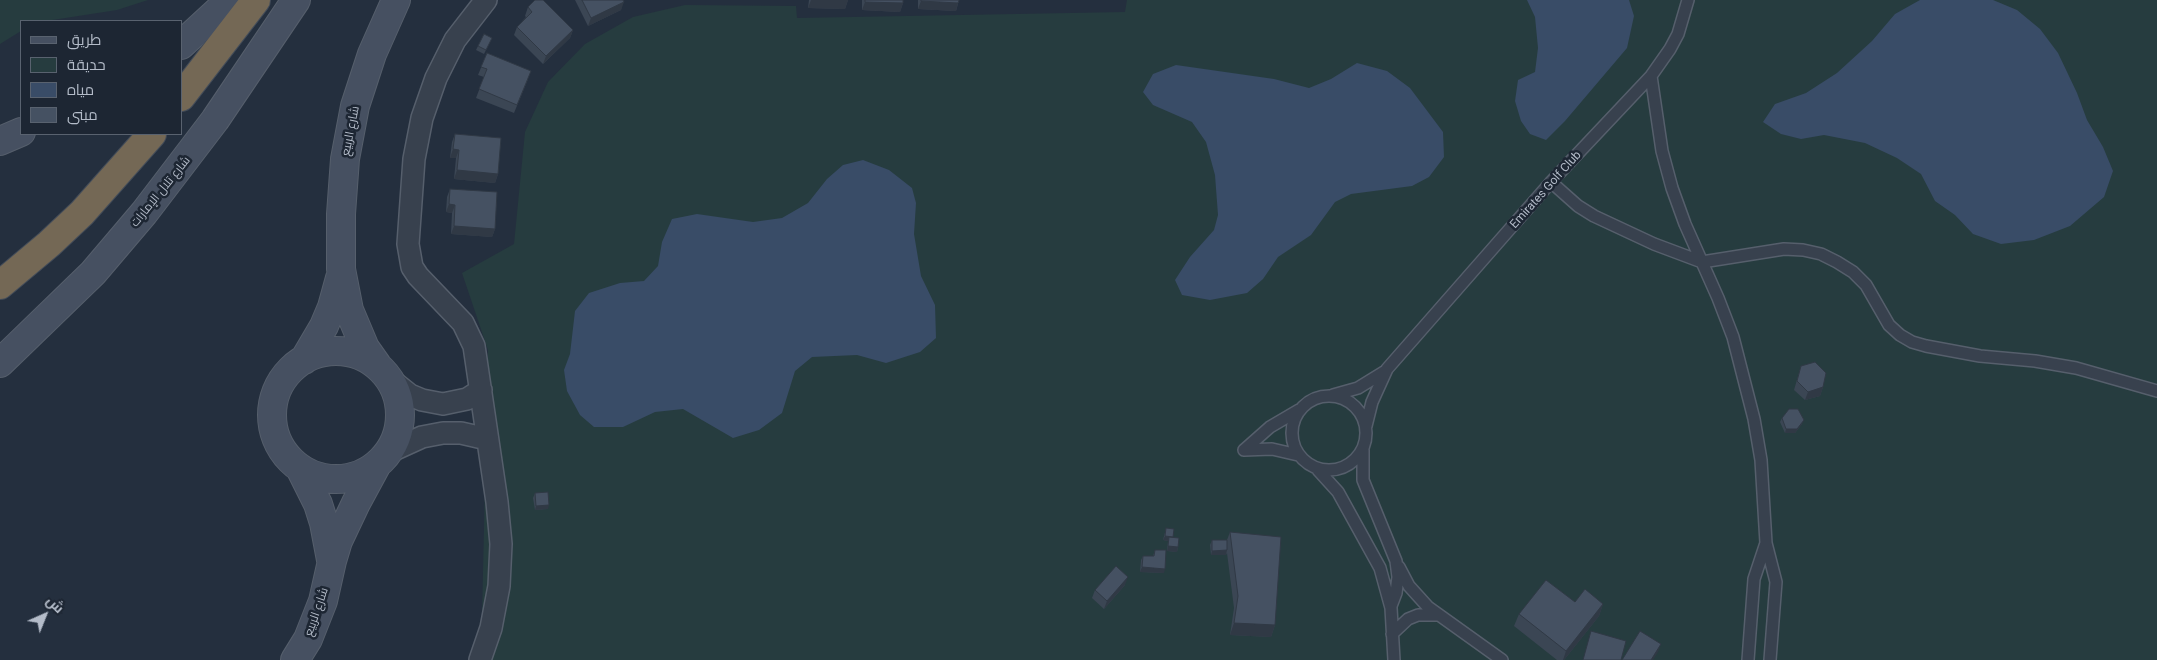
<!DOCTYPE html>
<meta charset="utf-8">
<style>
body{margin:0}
#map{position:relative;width:2157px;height:660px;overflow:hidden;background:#242f3e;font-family:Roboto,Cairo,sans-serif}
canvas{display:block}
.legend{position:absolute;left:20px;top:20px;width:162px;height:115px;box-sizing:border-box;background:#1d2633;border:1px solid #59626f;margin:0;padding:6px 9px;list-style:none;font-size:15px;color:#b4bcc9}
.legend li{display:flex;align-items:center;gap:10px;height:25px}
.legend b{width:25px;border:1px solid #59626f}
.north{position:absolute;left:20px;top:590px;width:50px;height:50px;-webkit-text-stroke:4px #1d2633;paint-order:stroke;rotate:44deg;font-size:14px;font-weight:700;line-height:20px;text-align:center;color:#b4bcc9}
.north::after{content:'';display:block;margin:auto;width:18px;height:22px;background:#b4bcc9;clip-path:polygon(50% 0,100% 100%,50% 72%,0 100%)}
</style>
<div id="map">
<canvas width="2157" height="660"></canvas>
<ul class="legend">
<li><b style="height:6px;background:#465061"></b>طريق</li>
<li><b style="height:14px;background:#263c3f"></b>حديقة</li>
<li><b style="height:14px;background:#394c67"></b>مياه</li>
<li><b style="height:14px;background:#455162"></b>مبنى</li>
</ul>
<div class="north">ش</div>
</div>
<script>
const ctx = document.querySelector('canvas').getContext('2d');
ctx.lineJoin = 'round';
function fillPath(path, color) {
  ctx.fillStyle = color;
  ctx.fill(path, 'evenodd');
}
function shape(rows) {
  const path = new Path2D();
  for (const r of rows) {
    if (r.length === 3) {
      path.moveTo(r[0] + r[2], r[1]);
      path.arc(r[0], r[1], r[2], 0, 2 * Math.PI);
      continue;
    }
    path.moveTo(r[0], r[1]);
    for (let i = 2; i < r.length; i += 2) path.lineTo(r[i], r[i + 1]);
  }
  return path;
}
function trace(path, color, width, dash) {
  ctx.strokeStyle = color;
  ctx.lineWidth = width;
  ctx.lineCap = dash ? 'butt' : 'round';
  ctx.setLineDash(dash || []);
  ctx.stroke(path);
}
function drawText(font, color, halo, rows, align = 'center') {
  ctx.font = font + ' Roboto,Cairo,sans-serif';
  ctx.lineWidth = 5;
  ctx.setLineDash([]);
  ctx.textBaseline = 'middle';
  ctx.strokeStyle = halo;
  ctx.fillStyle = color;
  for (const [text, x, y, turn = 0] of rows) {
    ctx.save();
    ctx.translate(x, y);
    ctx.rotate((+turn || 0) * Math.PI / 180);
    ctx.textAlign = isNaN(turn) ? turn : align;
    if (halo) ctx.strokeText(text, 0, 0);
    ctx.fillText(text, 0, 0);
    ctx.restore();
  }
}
const green = shape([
 [0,0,148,0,117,10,46,21,21,21,21,31,0,44],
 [1127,0,2157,0,2157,660,481,660,488,350,462,273,514,244,525,132,548,82,585,44,633,17,685,5,796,6,797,18,1125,12]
]);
const water = shape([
 [1527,0,1629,0,1634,16,1627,48,1565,121,1546,140,1530,134,1521,121,1515,101,1518,80,1535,72,1538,48,1535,17],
 [1920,0,1993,0,2017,10,2040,29,2058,53,2077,93,2087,120,2103,147,2113,171,2104,197,2070,226,2034,240,2001,244,1973,234,1955,215,1935,201,1921,174,1897,158,1865,143,1824,135,1801,139,1781,134,1763,122,1775,104,1806,93,1837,73,1872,41,1895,14],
 [1357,63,1387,71,1410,88,1443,132,1444,157,1429,177,1412,186,1351,194,1335,202,1311,235,1278,257,1263,279,1247,293,1210,300,1182,295,1175,280,1190,257,1214,230,1218,215,1215,175,1206,142,1192,122,1153,105,1143,92,1153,74,1176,65,1274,79,1309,88,1331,79],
 [863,160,889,170,912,188,916,203,914,234,921,276,935,305,936,338,920,352,886,363,857,355,812,357,795,371,782,413,759,430,733,438,683,409,655,412,623,427,594,427,580,415,567,391,564,370,570,354,575,311,589,293,620,283,644,281,658,266,662,242,672,219,697,214,753,222,782,218,808,203,827,179,843,165]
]);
const lane = shape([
 [1651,76,1662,151,1672,188,1685,224,1718,298,1733,337,1754,419,1761,460,1766,543,1776,582,1770,660],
 [1551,182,1578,206,1594,216,1654,244,1702,262,1784,249,1803,250,1821,254,1837,262,1853,272,1866,285,1889,325,1900,335,1912,342,1926,346,1980,356,2035,361,2076,368,2157,391],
 [1333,395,1358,388,1384,372],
 [1329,433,37],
 [1366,426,1372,402,1387,369,1551,182,1651,76,1670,49,1678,34,1688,0],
 [1244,450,1270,427,1299,410],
 [1244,450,1272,449,1298,455],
 [1363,450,1363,480,1396,561,1398,577,1396,593,1391,606],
 [1318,470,1338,492,1380,568,1391,608,1394,660],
 [1399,567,1409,586,1428,607,1502,660],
 [1392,634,1408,619,1418,615,1438,615],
 [1748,660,1754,579,1766,543]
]);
const street = shape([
 [390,379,410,395,422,400,443,404,467,399,481,390],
 [389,452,422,437,443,433,461,433,487,439],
 [480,660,491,628,499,586,501,544,497,502,474,346,463,323,418,276,412,267,408,244,414,159,422,118,436,78,455,40,486,0]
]);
const secondary = shape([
 [181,45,230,0],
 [0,141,21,132],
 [336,415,64],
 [304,360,324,326,332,307,340,278],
 [0,363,93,273,144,213,215,120,296,0],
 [377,365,365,348,349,310,341,269,341,214,345,159,355,106,372,54,396,0],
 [300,468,318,504,324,523,331,560],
 [295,660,308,639,323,601,332,561,338,541,356,503,376,466]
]);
const highway = shape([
 [181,97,256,0],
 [0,285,49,244,82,213,152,134]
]);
const wall = shape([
 [575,0,623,0,621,10,588,26],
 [809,0,848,0,845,9,808,8],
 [862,0,903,0,903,3,900,12,862,10],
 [918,0,959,0,956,11,918,9],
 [528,7,573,30,570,38,543,64,514,35,517,27,526,17,525,16],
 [492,38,484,54,476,50,478,46],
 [487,53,528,79,514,113,476,98,484,77,478,75],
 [455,134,498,174,495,183,454,179,456,158,450,158,452,142],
 [450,189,495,229,492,237,451,234,452,213,446,212,447,197],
 [1801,366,1823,387,1820,396,1805,400,1794,390],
 [1782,418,1802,424,1795,433,1785,433,1780,422],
 [535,493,548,509,535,510,533,498],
 [1166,528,1173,538,1178,547,1177,552,1167,551,1168,541,1163,540],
 [1230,532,1275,625,1271,637,1230,635,1234,608,1227,553,1226,555,1211,555,1210,545,1212,540,1227,540],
 [1155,550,1164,573,1140,572,1141,560,1143,556,1153,556],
 [1125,585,1104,609,1092,598,1095,590],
 [1575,602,1603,604,1599,616,1564,660,1557,660,1514,626,1519,614]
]);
const shadedWall = shape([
 [811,0,848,0,845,9,808,8],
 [921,1,958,3,956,11,918,9],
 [624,2,621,10,588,26,591,18],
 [865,2,903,3,900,12,862,10],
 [573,30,570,38,543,64,546,56],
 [453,149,459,150,456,158,450,158],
 [457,170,498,174,495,183,454,179],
 [449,204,455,205,452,213,446,212],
 [454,226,495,229,492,237,451,234],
 [1823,387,1820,396,1805,400,1808,392],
 [1804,420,1802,424,1795,433,1785,433,1786,429],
 [549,505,548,509,535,510,536,506],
 [1165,536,1173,537,1172,541,1169,537,1168,541,1163,540],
 [1168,546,1178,547,1177,552,1167,551],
 [1227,550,1226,555,1211,555,1212,551],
 [1142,567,1165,569,1164,573,1140,572],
 [1128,577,1125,585,1104,609,1107,601],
 [1603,604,1599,616,1564,660,1563,660,1566,651],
 [1234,623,1275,625,1271,637,1230,635],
 [1661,644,1658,652,1653,660,1651,660]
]);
const building = shape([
 [535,0,543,0,573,30,546,56,517,27,532,12,528,7,535,0],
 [582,0,623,0,624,2,591,18,582,0],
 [865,0,903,0,903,3,865,2,865,0],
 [921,0,959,0,958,3,921,1,921,0],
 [484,34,492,38,486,50,478,46,484,34],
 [487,53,531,71,517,105,479,89,487,69,481,67,487,53],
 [455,134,501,138,498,174,457,170,459,150,453,149,455,134],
 [450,189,497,192,495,229,454,226,455,205,449,204,450,189],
 [1815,362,1826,373,1823,387,1808,392,1797,381,1801,366,1815,362],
 [1789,409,1798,409,1804,420,1797,429,1786,429,1782,418,1789,409],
 [548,492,549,505,536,506,535,493,548,492],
 [1166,528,1174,529,1173,537,1165,536,1166,528],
 [1230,532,1281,537,1275,625,1234,623,1238,596,1230,532],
 [1169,537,1179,538,1178,547,1168,546,1169,537],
 [1212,540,1227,540,1227,550,1212,551,1212,540],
 [1155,550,1166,550,1165,569,1142,567,1143,556,1154,556,1155,550],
 [1116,566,1128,577,1107,601,1095,590,1116,566],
 [1546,580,1575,602,1585,589,1603,604,1566,651,1519,614,1546,580],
 [1591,631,1626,641,1621,660,1583,660,1591,631],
 [1640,631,1661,644,1651,660,1622,660,1640,631]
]);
const streetNames = [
 ["شارع الربيع",351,131,-79],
 ["Emirates Golf Club",1546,190,-48],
 ["شارع تلال الإمارات",161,192,-51],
 ["شارع الربيع",317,612,-71]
];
fillPath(green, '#263c3f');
fillPath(water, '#394c67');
trace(lane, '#565f6c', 14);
trace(street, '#565f6c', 24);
trace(secondary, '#565f6c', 30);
trace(highway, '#434c59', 30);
trace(lane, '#38414e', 11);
trace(street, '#38414e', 21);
trace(secondary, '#465061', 28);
trace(highway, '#746855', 28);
fillPath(wall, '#3b4654');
fillPath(shadedWall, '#303945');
fillPath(building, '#455162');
trace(building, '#303945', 1);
drawText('12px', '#b4bcc9', '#1d2633', streetNames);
</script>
